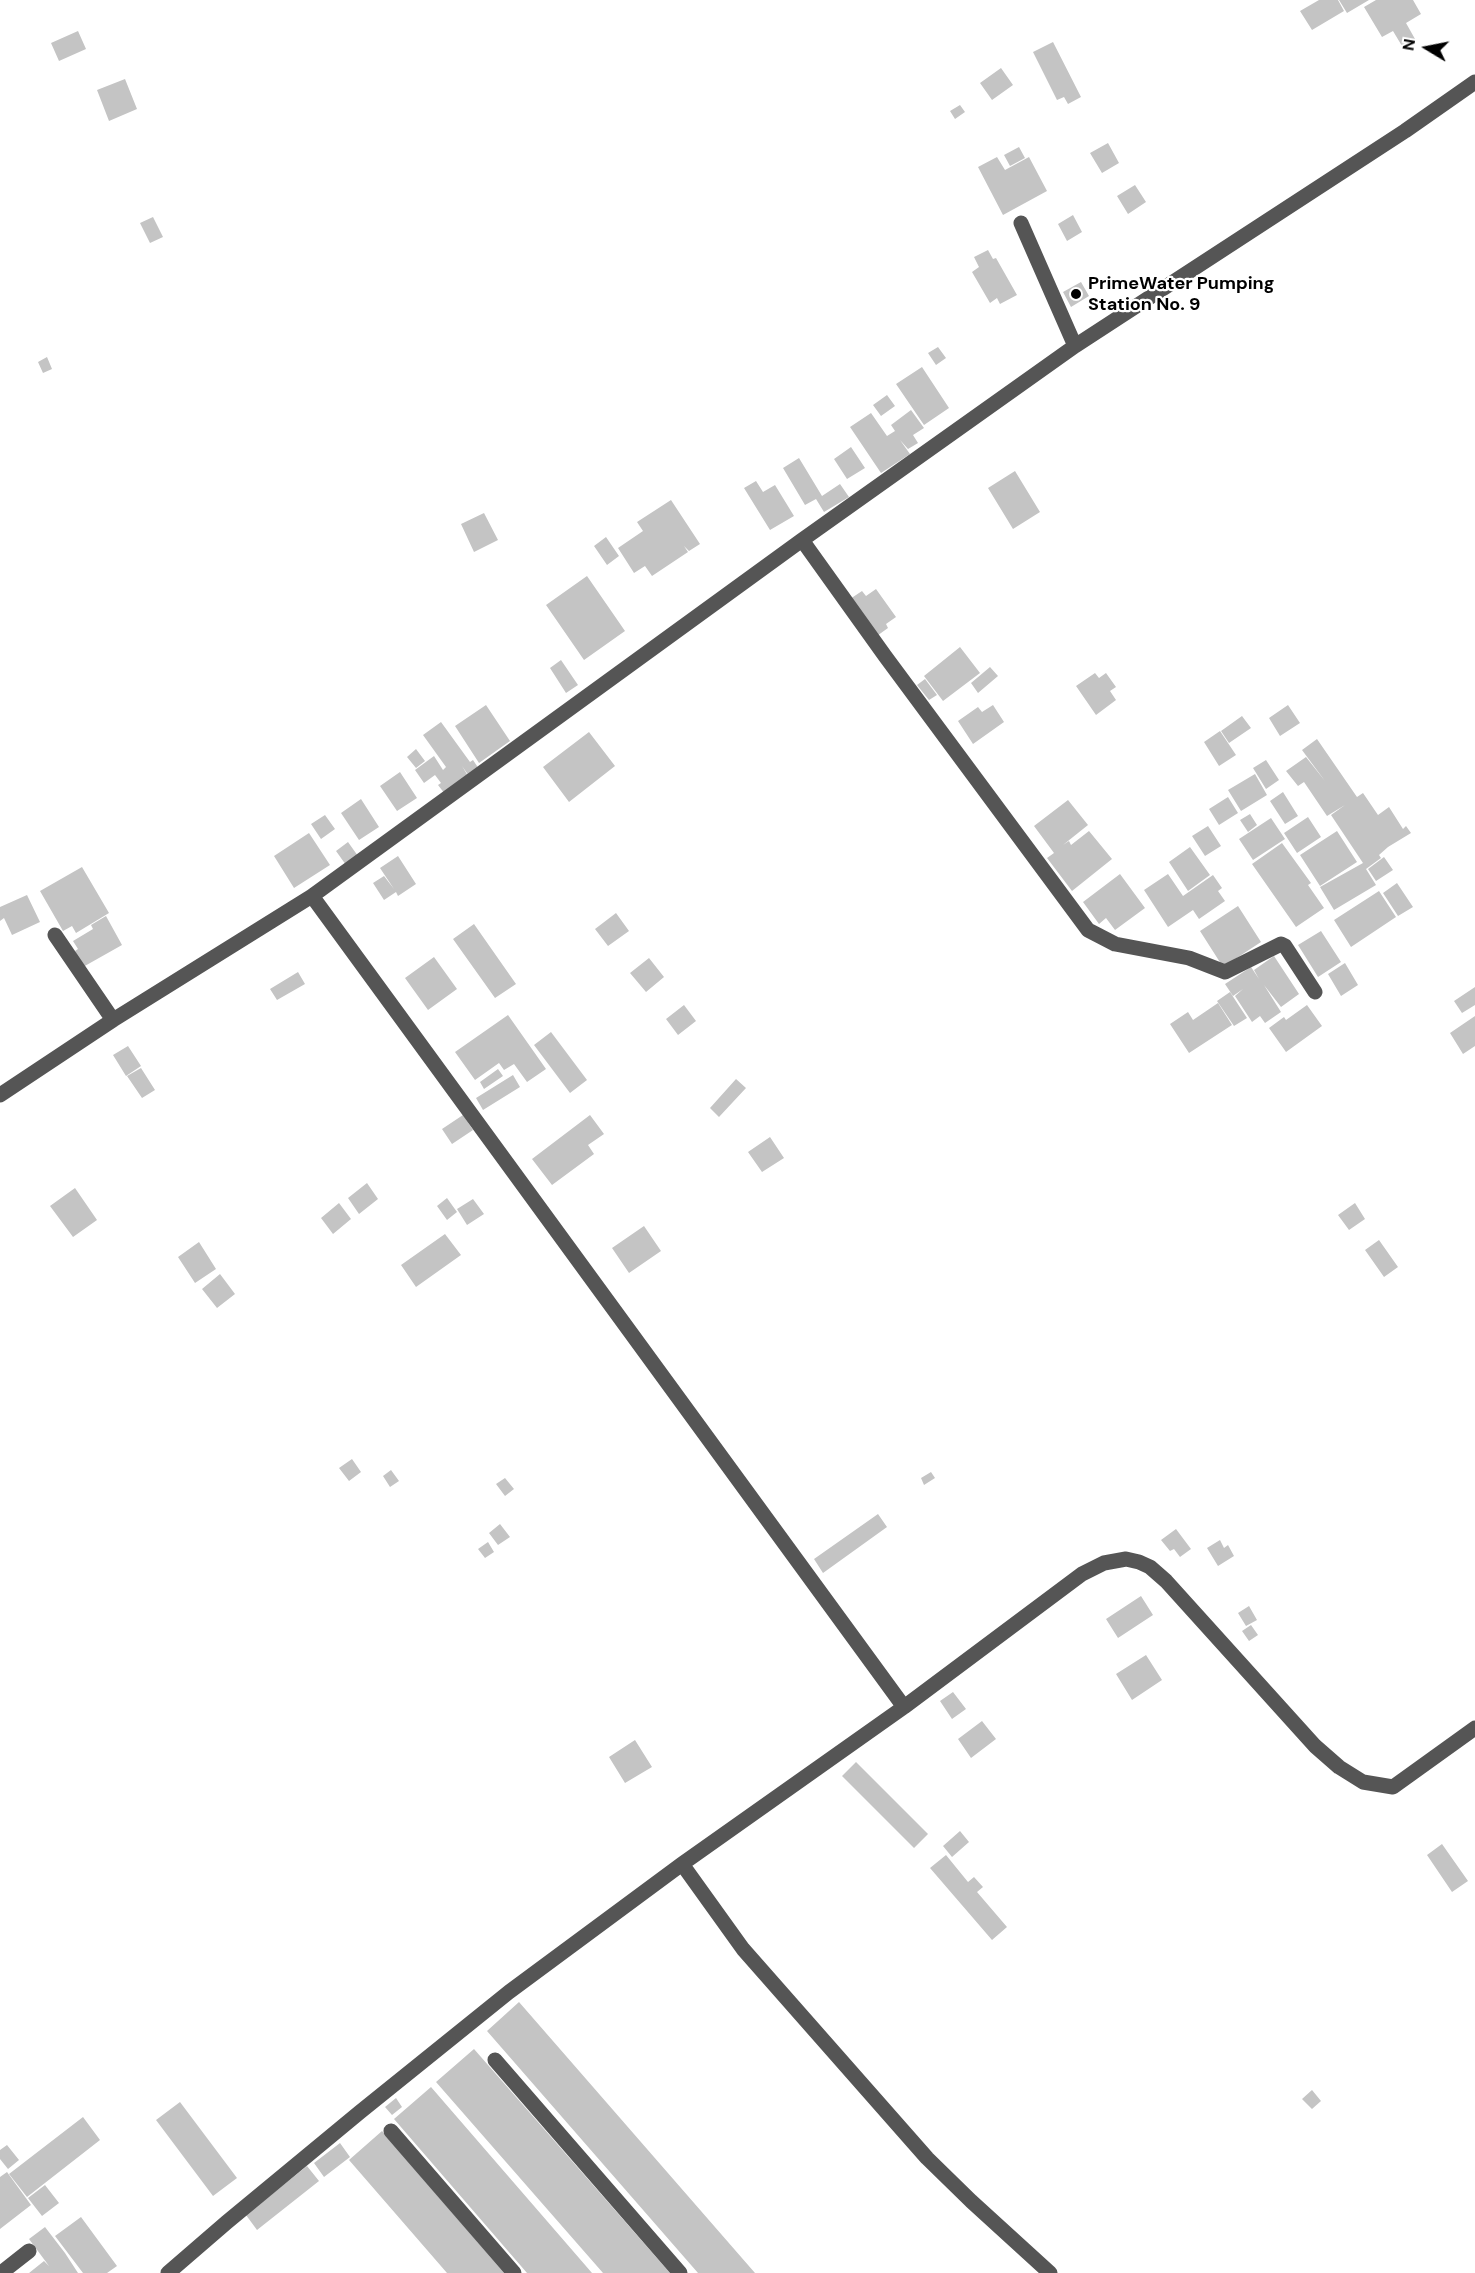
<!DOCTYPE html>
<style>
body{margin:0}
#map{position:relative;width:1475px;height:2273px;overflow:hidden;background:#fff;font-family:"DM Sans",sans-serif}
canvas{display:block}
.north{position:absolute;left:1397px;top:18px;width:60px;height:60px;-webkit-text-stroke:4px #fff;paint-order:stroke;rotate:280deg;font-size:16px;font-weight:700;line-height:24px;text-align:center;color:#000}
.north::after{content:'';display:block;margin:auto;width:21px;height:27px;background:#000;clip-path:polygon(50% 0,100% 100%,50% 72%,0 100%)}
</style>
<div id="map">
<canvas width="1475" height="2273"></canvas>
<div class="north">N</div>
</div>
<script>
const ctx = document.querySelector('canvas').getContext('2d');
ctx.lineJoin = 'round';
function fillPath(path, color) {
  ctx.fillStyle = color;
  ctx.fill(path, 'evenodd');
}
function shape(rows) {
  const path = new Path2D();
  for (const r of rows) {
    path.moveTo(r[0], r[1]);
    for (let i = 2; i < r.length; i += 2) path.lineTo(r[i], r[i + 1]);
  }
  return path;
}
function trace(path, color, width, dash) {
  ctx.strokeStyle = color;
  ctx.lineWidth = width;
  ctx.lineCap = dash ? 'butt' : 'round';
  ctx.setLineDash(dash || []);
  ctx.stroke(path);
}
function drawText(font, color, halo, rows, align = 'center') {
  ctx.font = font + ' "DM Sans",sans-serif';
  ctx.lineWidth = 4.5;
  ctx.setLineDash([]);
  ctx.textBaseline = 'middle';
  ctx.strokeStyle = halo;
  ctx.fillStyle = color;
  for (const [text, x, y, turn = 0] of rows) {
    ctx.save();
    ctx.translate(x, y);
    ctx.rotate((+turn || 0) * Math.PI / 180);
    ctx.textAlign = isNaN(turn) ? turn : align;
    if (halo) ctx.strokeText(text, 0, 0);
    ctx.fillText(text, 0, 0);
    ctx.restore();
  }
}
const building = shape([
 [1319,0,1338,0,1344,11,1312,30,1300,11],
 [1339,0,1369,0,1347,13],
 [1376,0,1413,0,1421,14,1406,23,1415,39,1402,46,1393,31,1382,37,1364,7],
 [78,31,86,49,59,61,51,43],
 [1053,42,1081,97,1068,104,1064,97,1057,100,1033,52],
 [1001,68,1013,85,992,100,980,83],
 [125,79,137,109,109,121,97,90],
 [960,105,965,112,955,119,950,111],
 [1108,143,1119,163,1102,173,1090,153],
 [1019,147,1025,158,1010,166,1004,155],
 [997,157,1005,170,1029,157,1047,191,1003,215,978,167],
 [1135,185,1146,202,1128,214,1117,196],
 [1073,215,1082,232,1067,241,1058,224],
 [153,217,163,237,150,243,140,223],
 [988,250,993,259,996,258,1017,295,1000,304,997,298,990,303,972,272,979,267,974,257],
 [1081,282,1089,296,1071,307,1063,292],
 [938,347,946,358,936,365,928,353],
 [47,357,52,369,43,373,38,362],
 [922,367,949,408,924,425,896,384],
 [887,395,895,406,881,416,873,405],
 [911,410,924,428,913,435,918,443,908,449,900,440,910,454,881,473,850,427,871,413,887,436,895,431,891,425],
 [851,447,865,468,847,479,834,459],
 [799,458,822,496,840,484,849,497,824,512,816,499,805,505,783,468],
 [1015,471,1040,512,1013,529,988,488],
 [756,481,763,492,775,485,794,516,770,530,744,488],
 [671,500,700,544,689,551,684,546,688,552,652,576,645,566,634,573,618,548,643,531,637,522],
 [484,513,498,540,474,552,461,524],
 [606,537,619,556,607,565,594,546],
 [587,576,625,631,584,660,546,605],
 [876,589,896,617,886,624,888,628,874,638,847,601,862,591,866,596],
 [960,647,980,673,943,701,924,676],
 [561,660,578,685,566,693,550,668],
 [990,667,998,676,978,693,971,683],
 [1095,673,1099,678,1106,673,1116,687,1110,691,1116,700,1096,715,1076,686],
 [925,679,937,695,929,700,917,685],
 [486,705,510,741,479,763,455,726],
 [993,705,1004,722,973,744,958,721,978,707,982,712],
 [1288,705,1300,723,1280,736,1269,718],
 [1242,716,1251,728,1229,743,1221,731],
 [441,722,470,762,473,760,479,769,469,776,462,766,468,776,445,794,438,785,441,783,435,775,424,783,415,770,434,756,443,770,446,767,423,735],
 [1220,731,1236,755,1219,766,1204,742],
 [589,732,615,766,569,802,543,767],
 [1317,739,1357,797,1363,793,1378,815,1389,807,1403,829,1406,826,1411,833,1388,847,1379,855,1381,858,1366,869,1376,885,1334,910,1320,887,1363,863,1331,815,1345,805,1327,816,1304,782,1298,786,1286,771,1306,757,1325,781,1302,750],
 [416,749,425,761,416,768,407,757],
 [1266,760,1279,780,1266,789,1253,768],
 [400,772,417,798,397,811,380,786],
 [1255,774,1267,795,1241,811,1228,790],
 [1283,792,1298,816,1285,824,1270,801],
 [1228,797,1238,813,1219,825,1209,809],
 [361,799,379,827,359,840,341,813],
 [1068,800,1088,825,1063,845,1069,841,1071,845,1089,831,1112,859,1072,891,1047,858,1054,853,1034,826],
 [1250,814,1257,825,1248,832,1240,820],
 [325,815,335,829,321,839,311,824],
 [1308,817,1321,837,1297,853,1284,833],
 [1271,818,1285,839,1253,860,1239,839],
 [1208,826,1221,846,1205,856,1192,836],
 [1337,831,1357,862,1320,886,1300,855],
 [309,833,330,865,294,888,274,856],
 [348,842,358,856,346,865,336,851],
 [1282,843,1311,883,1308,885,1324,908,1296,927,1252,864],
 [1190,847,1210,875,1188,891,1169,862],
 [398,856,416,884,398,896,396,892,384,900,373,883,384,876,394,889,380,868],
 [1384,857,1393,870,1376,881,1368,869],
 [82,867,109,913,76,933,72,926,63,931,40,891],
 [1120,874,1145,908,1115,930,1106,918,1099,924,1083,902],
 [1168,874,1183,896,1213,875,1222,888,1218,891,1225,901,1199,919,1193,910,1168,927,1144,890],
 [1397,883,1413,907,1398,916,1383,893],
 [1379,891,1396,917,1351,947,1334,920],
 [27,895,40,922,12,935,4,918,0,921,0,907],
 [1238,906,1261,942,1223,967,1200,931],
 [616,913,629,931,608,946,595,929],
 [106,916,122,945,83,967,75,951,78,949,73,941,93,929,91,925],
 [474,924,516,984,495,998,453,939],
 [1321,931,1341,962,1318,977,1298,945],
 [1274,956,1299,994,1281,1007,1264,985,1281,1012,1265,1023,1260,1016,1252,1022,1235,996,1243,989,1233,996,1225,984,1251,967,1259,979,1254,970],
 [434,957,457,989,428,1010,405,978],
 [649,958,664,977,646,992,630,973],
 [1345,963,1358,985,1341,996,1328,974],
 [298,972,305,984,277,1000,270,989],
 [1475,987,1475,1005,1462,1013,1454,1001],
 [1230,992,1247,1018,1234,1026,1217,1001],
 [1218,1003,1232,1025,1189,1053,1170,1024,1188,1012,1193,1020],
 [684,1005,696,1021,678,1035,666,1019],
 [1307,1005,1322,1026,1286,1052,1269,1028,1284,1017,1286,1020],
 [508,1015,546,1069,527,1082,514,1064,504,1070,499,1063,475,1080,455,1052],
 [1475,1016,1475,1046,1463,1054,1450,1033],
 [551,1032,587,1080,570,1093,534,1045],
 [128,1046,141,1066,126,1076,113,1055],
 [141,1068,155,1090,142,1098,127,1076],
 [498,1069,503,1076,484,1089,480,1082],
 [513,1075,520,1087,483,1110,476,1098],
 [736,1079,746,1088,719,1117,710,1108],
 [463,1115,473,1130,452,1144,442,1129],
 [590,1115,604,1134,588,1145,594,1154,552,1185,532,1159],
 [770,1137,784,1158,762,1172,748,1152],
 [367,1183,378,1199,359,1214,348,1198],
 [75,1188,97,1220,73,1237,50,1206],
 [447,1198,457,1212,447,1220,437,1206],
 [473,1199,484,1214,467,1225,457,1209],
 [339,1203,351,1219,333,1234,321,1218],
 [1355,1203,1365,1219,1349,1230,1338,1215],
 [644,1226,661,1251,629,1273,612,1248],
 [445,1234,461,1255,416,1287,401,1265],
 [1379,1240,1398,1267,1384,1277,1365,1250],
 [199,1242,216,1269,195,1283,178,1257],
 [220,1274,235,1294,217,1308,202,1289],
 [352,1459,361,1472,349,1481,339,1468],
 [391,1470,399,1481,390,1487,383,1476],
 [931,1472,935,1478,924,1485,921,1478],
 [505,1478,514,1489,505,1496,496,1484],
 [878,1514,887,1527,823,1573,814,1559],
 [500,1524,510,1537,498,1545,489,1533],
 [1176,1529,1191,1549,1180,1557,1174,1549,1170,1551,1161,1540],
 [1220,1540,1224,1548,1228,1545,1234,1556,1218,1566,1207,1548],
 [488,1542,494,1552,485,1558,478,1549],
 [1141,1596,1153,1615,1118,1638,1106,1619],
 [1249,1606,1257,1620,1246,1626,1238,1613],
 [1251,1625,1258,1635,1249,1641,1242,1631],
 [1146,1655,1162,1680,1132,1700,1116,1674],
 [953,1692,966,1709,952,1719,940,1701],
 [982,1721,996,1739,971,1758,958,1739],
 [635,1740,652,1767,625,1783,609,1757],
 [856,1762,928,1834,914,1848,842,1776],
 [960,1831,969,1842,952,1857,943,1846],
 [1442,1844,1468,1881,1452,1892,1427,1855],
 [946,1855,968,1882,974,1877,983,1887,977,1892,1007,1927,992,1940,930,1868],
 [519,2002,755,2273,698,2273,487,2031],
 [474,2049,670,2273,603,2273,436,2082],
 [431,2087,592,2273,527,2273,394,2119],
 [1312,2090,1321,2101,1312,2109,1302,2099],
 [396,2098,402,2107,392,2115,385,2107],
 [180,2102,237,2178,213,2196,156,2120],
 [83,2117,100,2140,27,2197,9,2174],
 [382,2131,504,2273,447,2273,349,2160],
 [340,2143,350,2157,324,2177,314,2163],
 [7,2145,19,2160,8,2169,0,2159,0,2150],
 [307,2166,319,2181,257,2230,246,2215],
 [7,2172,31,2205,0,2229,0,2177],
 [45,2185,59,2203,42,2216,28,2198],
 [81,2217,117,2266,107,2273,83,2273,55,2236],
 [45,2227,65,2253,78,2273,29,2273,44,2261,49,2266,29,2239]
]);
const minor = shape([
 [1021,223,1075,346],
 [802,540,885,656,1088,930,1115,944,1189,958,1225,972,1281,944,1285,946,1315,992],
 [312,896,904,1707],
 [55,935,113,1020],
 [0,1095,113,1020,312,896,802,540,1075,346,1405,131,1475,82],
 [682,1864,743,1949,927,2158,971,2201,1050,2273],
 [495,2060,680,2273],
 [391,2131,514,2273],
 [1,2273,29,2251],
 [168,2273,227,2222,360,2112,509,1992,682,1864,904,1707,1082,1574,1104,1563,1126,1559,1139,1562,1150,1567,1166,1581,1315,1746,1339,1767,1363,1782,1393,1787,1475,1728]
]);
const markers = [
 [1076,294,6,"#000"]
];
const poiNames = [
 ["PrimeWater Pumping",1088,284],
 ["Station No. 9",1088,305]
];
fillPath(building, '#c4c4c4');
trace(minor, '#555', 15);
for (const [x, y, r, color] of markers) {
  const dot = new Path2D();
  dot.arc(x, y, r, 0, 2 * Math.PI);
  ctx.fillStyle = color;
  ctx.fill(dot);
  trace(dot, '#fff', 2);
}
drawText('bold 18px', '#000', '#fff', poiNames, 'left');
</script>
